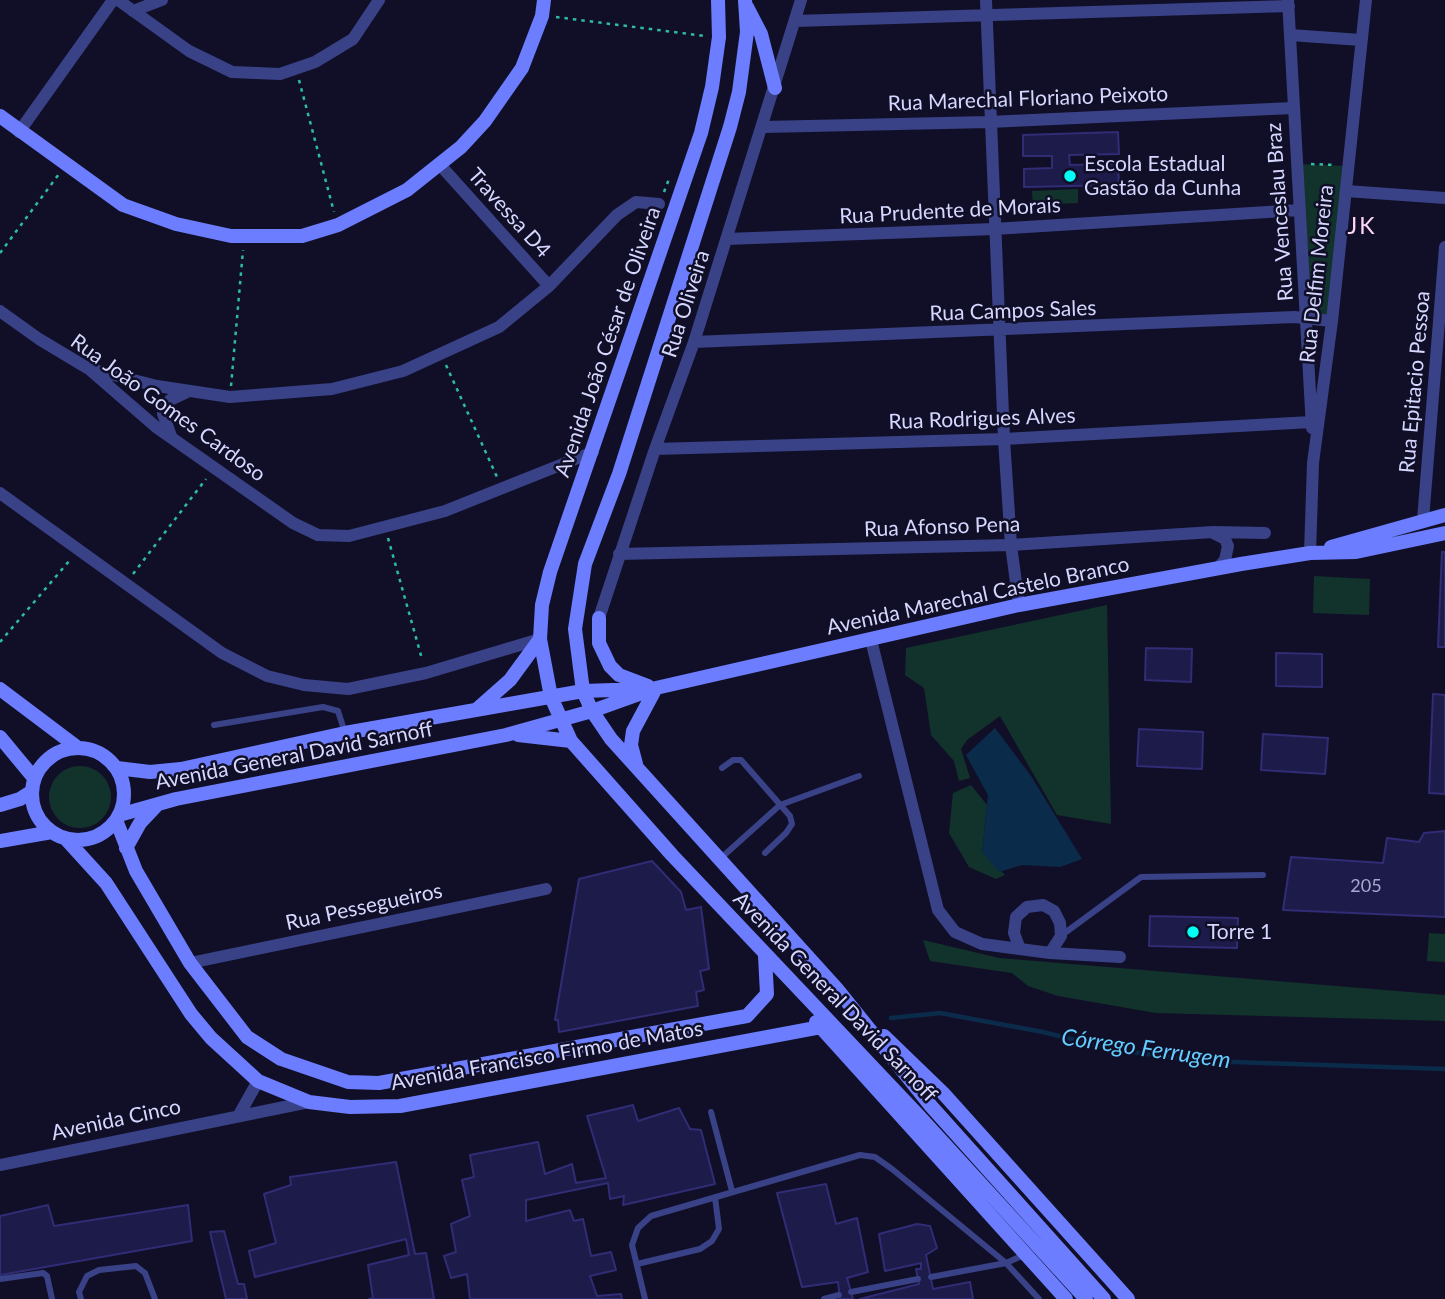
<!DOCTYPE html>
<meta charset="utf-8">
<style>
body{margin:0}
canvas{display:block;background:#100f27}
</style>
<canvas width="1445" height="1299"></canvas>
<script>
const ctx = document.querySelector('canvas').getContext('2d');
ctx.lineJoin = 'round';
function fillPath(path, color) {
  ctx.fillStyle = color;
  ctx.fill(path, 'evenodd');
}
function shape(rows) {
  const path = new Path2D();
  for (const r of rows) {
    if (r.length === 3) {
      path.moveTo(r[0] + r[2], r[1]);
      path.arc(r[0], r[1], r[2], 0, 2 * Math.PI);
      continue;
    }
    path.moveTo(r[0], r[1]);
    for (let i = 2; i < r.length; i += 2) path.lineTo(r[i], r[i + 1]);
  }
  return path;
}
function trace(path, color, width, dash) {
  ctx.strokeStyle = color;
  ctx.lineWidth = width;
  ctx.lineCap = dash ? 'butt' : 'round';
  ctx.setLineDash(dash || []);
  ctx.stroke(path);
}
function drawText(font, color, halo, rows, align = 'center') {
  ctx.font = font + ' Lato,sans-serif';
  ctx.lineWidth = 5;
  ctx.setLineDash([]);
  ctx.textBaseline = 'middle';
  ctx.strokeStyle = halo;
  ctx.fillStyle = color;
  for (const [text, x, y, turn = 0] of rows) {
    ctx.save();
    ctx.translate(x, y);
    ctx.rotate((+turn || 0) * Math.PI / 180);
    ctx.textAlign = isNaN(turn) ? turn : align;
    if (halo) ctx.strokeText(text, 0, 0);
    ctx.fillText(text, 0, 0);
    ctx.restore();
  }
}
const green = shape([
 [1297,164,1347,166,1332,321,1306,316],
 [1078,189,1078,203,1033,205,1032,191],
 [1314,576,1370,579,1369,615,1313,613],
 [1107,605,1111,824,1057,815,1000,716,967,740,961,749,970,778,959,781,954,761,931,735,924,688,905,675,906,648],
 [80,797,31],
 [971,785,987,805,982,852,1005,875,996,879,969,867,949,833,953,793],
 [1429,933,1445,934,1445,962,1427,961],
 [923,940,999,958,1445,995,1445,1021,1156,1013,1058,996,1028,986,1012,973,930,961]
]);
const water = shape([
 [995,728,1031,776,1082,859,1060,867,1022,865,999,872,982,852,988,795,966,755]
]);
const stream = shape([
 [891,1018,940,1013,1043,1032,1115,1050,1203,1061,1445,1069]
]);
const building = shape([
 [1118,132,1119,154,1069,155,1070,165,1118,164,1119,185,1024,187,1024,169,1052,168,1052,156,1023,156,1023,135,1118,132],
 [1442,552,1445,552,1445,647,1438,647,1442,552],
 [1146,648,1192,649,1191,682,1145,680,1146,648],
 [1276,653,1322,654,1322,687,1276,686,1276,653],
 [1433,694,1445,695,1445,794,1429,793,1433,694],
 [1139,729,1203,732,1202,769,1137,766,1139,729],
 [1263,734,1328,738,1325,774,1261,770,1263,734],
 [1445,831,1445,917,1283,910,1291,857,1383,863,1387,838,1419,842,1424,833,1445,831],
 [652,861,681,892,686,910,701,907,709,969,700,971,704,990,696,992,698,1006,559,1032,558,1020,555,1020,579,879,652,861],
 [1150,916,1238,918,1237,948,1149,946,1150,916],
 [633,1105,638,1121,679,1108,690,1129,701,1130,715,1184,623,1205,624,1196,610,1199,608,1183,526,1200,526,1221,570,1210,574,1221,583,1219,591,1256,611,1252,616,1270,590,1276,597,1296,621,1294,622,1299,470,1299,467,1274,451,1278,444,1256,456,1252,451,1224,470,1216,462,1180,474,1177,470,1155,538,1142,545,1174,572,1164,576,1183,606,1178,587,1116,633,1105],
 [396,1162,415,1254,426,1253,434,1299,369,1299,373,1298,368,1265,409,1255,406,1239,255,1277,249,1251,276,1243,264,1194,291,1185,290,1177,396,1162],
 [826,1184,836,1224,857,1218,868,1272,847,1278,853,1299,840,1299,838,1282,802,1287,777,1193,826,1184],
 [48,1205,54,1226,188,1205,192,1241,0,1275,0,1216,48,1205],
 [917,1224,930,1226,937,1248,926,1255,933,1289,970,1282,973,1299,860,1299,919,1284,916,1269,921,1269,921,1263,885,1271,879,1234,917,1224],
 [224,1231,238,1284,244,1284,247,1299,226,1299,210,1232,224,1231]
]);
const path = shape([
 [556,17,705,36],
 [299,80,334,212],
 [1311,164,1336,165],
 [664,192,669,179],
 [0,253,59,174],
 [446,365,497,477],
 [231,386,243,250],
 [388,538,422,659],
 [133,574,206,479],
 [0,642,70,560]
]);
const lane = shape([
 [214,725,323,707,338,711,345,733],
 [722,768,733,760,741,760,790,816,792,824,786,833,765,853],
 [721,858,780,805,859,776],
 [1062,935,1141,877,1263,875],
 [711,1112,732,1191],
 [637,1264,700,1249,712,1241,719,1229,715,1197],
 [931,1277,1006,1263,1039,1299],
 [0,1279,43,1273,47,1276,52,1299],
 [851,1292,918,1279],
 [81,1299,79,1292,87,1276,99,1270,136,1266,145,1273,155,1299],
 [645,1299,632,1245,638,1228,651,1216,860,1155,875,1157,892,1169,1006,1263,1024,1255],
 [824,1299,839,1295]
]);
const street = shape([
 [118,0,189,51,232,72,280,74,315,62,353,39,379,0],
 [986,0,1004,439,1011,545,1019,605],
 [1288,0,1312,428],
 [133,11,162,0],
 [795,21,1289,6],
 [1290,35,1361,40],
 [764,127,989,122,1293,108],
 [19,132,113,0],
 [441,166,549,286],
 [1346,191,1445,198],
 [727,239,994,229,1300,210],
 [0,311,39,339,89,369,156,427,293,523,318,535,349,536,445,511,593,452],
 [694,342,1294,317,1332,321],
 [94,370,157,386,230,397,332,389,403,371,499,327,549,286,617,215,636,202,659,204],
 [171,436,163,414,170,400,189,391],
 [655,449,1004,439,1311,422],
 [0,493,222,653,267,676,304,685,348,689,426,673,540,639],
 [1423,520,1445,247],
 [1213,533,1225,539,1228,546,1225,560,1218,568],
 [1310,553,1313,463,1332,321,1366,0],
 [619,554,1011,545,1213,532,1265,533],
 [599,618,655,449,694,342,801,0],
 [871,640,938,910,955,932,982,944,1050,953,1120,957],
 [1020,949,1014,933,1016,917,1027,907,1043,905,1054,911,1060,923,1061,936,1050,953],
 [190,963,546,889],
 [240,1113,258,1081],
 [0,1165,309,1102]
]);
const secondary = shape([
 [718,0,719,37,712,87,701,133,550,572,542,605,540,639,551,697,571,741,672,855,919,1116,1086,1299],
 [745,0,747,32,739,92,730,127,619,474,585,564,575,629,583,691,592,711,611,739,837,989,931,1106,1104,1299],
 [747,7,761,34,775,88],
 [0,116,123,205,176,224,231,236,302,236,338,225,407,190,461,147,485,121,522,68,542,16,544,0],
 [1331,547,1445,515],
 [599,618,599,643,610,666,619,675,648,686],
 [0,689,77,747],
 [476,710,510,680,540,639],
 [518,735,571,741],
 [0,737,34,778],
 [78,794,46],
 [636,764,631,745,633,731,656,688],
 [117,768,150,772,181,769,345,733,538,699,583,691,643,689],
 [0,805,20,799,31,792],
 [119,815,176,799,506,735,592,711,656,688,1019,605,1241,564,1310,553,1356,552,1445,533],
 [116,820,136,871,190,963,247,1037,281,1059,348,1082,379,1083,747,1016,767,994,765,956],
 [65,838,106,883,191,1014,211,1038,258,1081,309,1102,350,1107,400,1106,821,1027],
 [0,841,52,832],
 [126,848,140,823,158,804],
 [816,1022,1066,1299],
 [884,1036,943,1093,1128,1299]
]);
const markers = [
 [1070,176,7,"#01fff5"],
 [1193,932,7,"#01fff5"]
];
const numberNames = [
 ["205",1366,886]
];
const streetNames = [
 ["Rua Marechal Floriano Peixoto",1028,99,-2],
 ["Rua Prudente de Morais",950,211,-3],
 ["Rua Venceslau Braz",1280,212,-94],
 ["Travessa D4",509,213,48],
 ["Rua Delfim Moreira",1317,274,-84],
 ["Rua Oliveira",686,304,-72],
 ["Rua Campos Sales",1013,311,-2],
 ["Avenida João César de Oliveira",608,342,-71],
 ["Rua Epitacio Pessoa",1415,382,-85],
 ["Rua João Gomes Cardoso",168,408,36],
 ["Rua Rodrigues Alves",982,419,-2],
 ["Rua Afonso Pena",942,527,-2],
 ["Avenida Marechal Castelo Branco",978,596,-12],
 ["Avenida General David Sarnoff",294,756,-11],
 ["Rua Pessegueiros",364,907,-12],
 ["Avenida General David Sarnoff",835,997,46],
 ["Avenida Francisco Firmo de Matos",547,1056,-10],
 ["Avenida Cinco",116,1120,-12]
];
const poiNames = [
 ["Escola Estadual",1084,164],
 ["Gastão da Cunha",1084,188],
 ["Torre 1",1207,932]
];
const neighbourhoodNames = [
 ["JK",1362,227]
];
const waterNames = [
 ["Córrego Ferrugem",1146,1049,8]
];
fillPath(green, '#12322c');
fillPath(water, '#0b2b4a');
trace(stream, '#0b2b4a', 4.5);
fillPath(building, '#1d1b49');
trace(building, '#302c75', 2);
trace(path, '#2dbc9f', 2.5, [3.5, 5]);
trace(lane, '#394187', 6);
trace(street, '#394187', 12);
trace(secondary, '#6c7dff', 14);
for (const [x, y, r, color] of markers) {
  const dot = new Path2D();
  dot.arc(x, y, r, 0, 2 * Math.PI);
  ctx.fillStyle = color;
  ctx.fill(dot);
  trace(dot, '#100f27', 2.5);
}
drawText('18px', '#a7a8d2', null, numberNames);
drawText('21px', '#d5d7ff', '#100f27', streetNames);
drawText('21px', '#d5d7ff', '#100f27', poiNames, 'left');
ctx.letterSpacing = '2px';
drawText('23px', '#ffd7f6', '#100f27', neighbourhoodNames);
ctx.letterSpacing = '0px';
drawText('italic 23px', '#63cdff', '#100f27', waterNames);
</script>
